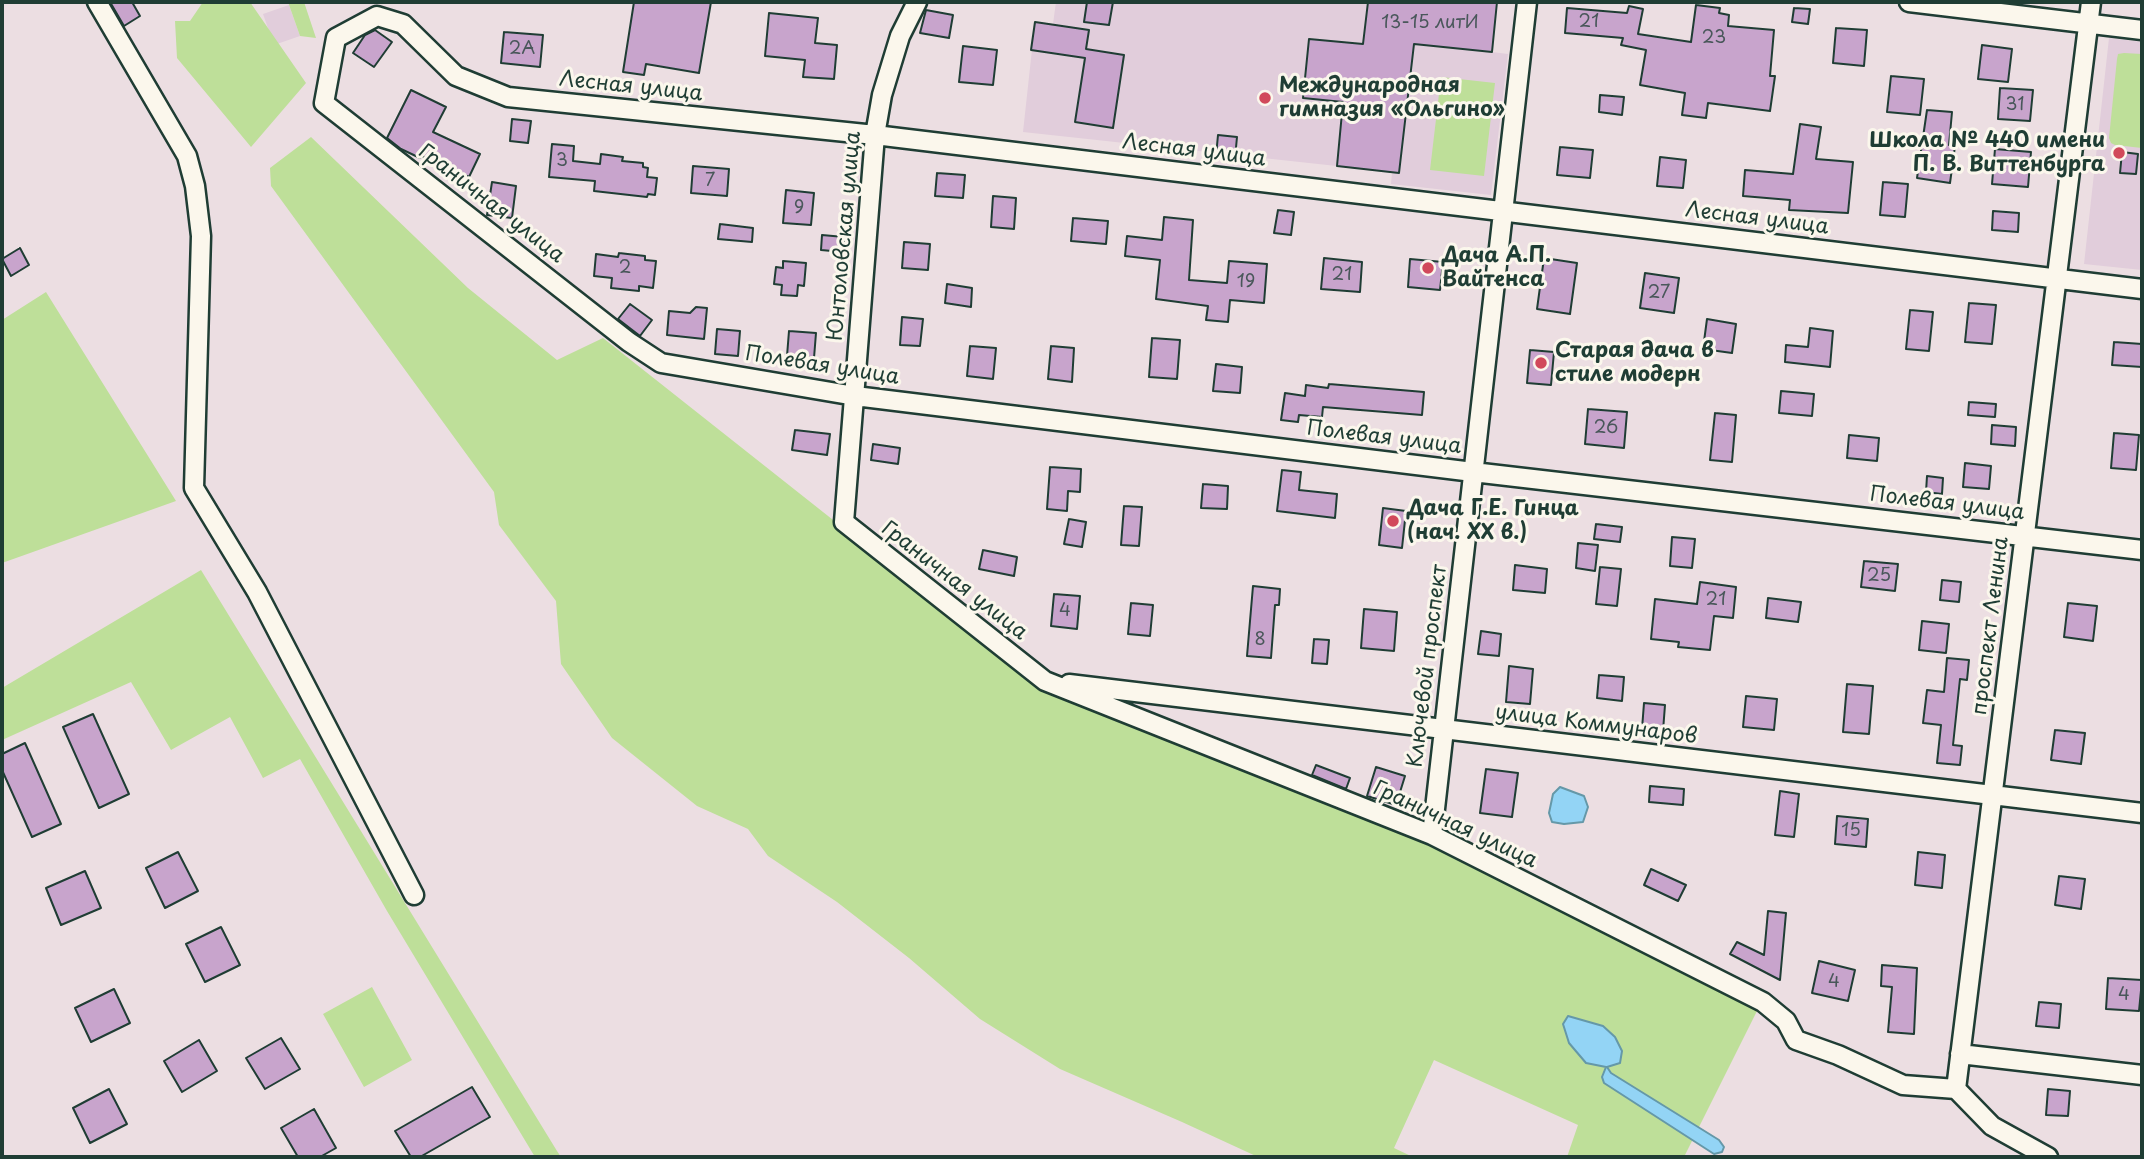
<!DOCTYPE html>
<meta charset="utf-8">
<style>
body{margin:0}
#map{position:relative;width:2144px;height:1159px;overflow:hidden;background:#ecdee2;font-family:"Playpen Sans",sans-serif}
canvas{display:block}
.frame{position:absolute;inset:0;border:4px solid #1f3d34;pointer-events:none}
</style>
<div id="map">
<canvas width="2144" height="1159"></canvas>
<div class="frame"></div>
</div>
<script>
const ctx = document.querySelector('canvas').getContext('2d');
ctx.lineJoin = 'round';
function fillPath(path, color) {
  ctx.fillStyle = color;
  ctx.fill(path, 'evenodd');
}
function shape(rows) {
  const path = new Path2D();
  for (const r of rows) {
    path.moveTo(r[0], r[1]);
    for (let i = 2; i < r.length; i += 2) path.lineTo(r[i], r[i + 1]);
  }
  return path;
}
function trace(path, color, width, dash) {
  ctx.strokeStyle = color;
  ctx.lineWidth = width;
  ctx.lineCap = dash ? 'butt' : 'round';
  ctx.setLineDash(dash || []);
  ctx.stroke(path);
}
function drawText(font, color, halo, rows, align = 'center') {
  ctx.font = font + ' "Playpen Sans",sans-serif';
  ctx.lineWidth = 6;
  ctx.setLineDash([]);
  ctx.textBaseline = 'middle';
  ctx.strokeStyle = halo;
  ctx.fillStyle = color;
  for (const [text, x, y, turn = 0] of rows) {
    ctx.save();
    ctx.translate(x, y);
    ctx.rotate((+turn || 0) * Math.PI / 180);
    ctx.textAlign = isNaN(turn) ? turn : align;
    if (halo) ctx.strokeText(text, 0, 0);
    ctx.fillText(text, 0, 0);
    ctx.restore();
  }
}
const built = shape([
 [1056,2,1496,2,1492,52,1508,54,1491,195,1391,184,1392,172,1023,132,1035,22,1053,24],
 [289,5,300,36,274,45,263,14],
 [2109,38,2142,42,2142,270,2084,264]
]);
const green = shape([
 [203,2,250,2,306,83,251,147,177,58,175,21,190,21],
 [288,2,304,2,316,38,300,36],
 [2124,53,2142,54,2142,148,2115,145,2111,143,2109,138,2117,59,2118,54],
 [1441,77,1495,83,1484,176,1430,170],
 [311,137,468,288,557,360,603,338,1043,686,1429,843,1759,1007,1684,1157,1567,1157,1578,1125,1434,1060,1394,1148,1413,1157,1258,1157,1182,1122,1060,1069,980,1019,909,958,837,902,768,856,748,829,697,806,612,738,561,664,556,601,499,525,494,492,271,186,270,168],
 [46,292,176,501,2,563,2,320],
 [201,570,557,1151,561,1157,535,1157,387,911,300,759,263,778,230,717,171,750,131,682,2,740,2,688],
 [372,987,412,1060,364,1087,323,1014]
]);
const water = shape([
 [1560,787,1584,796,1588,807,1583,822,1564,824,1552,822,1549,813,1553,794,1560,787],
 [1568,1016,1603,1026,1615,1037,1622,1051,1620,1063,1607,1067,1611,1073,1719,1140,1724,1147,1722,1152,1714,1154,1604,1083,1602,1077,1606,1067,1586,1063,1569,1043,1563,1024,1568,1016]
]);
const building = shape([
 [110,2,132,2,140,16,124,26,110,2],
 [634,2,711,2,699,73,646,64,644,75,623,72,634,2],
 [1087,2,1113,2,1109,25,1084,22,1087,2],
 [1368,2,1497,2,1492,52,1414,44,1399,173,1337,166,1343,102,1303,98,1309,39,1363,44,1368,2],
 [1696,5,1720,8,1719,13,1729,15,1728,26,1774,30,1770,76,1775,76,1770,111,1708,103,1706,118,1682,115,1685,93,1640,85,1646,50,1621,45,1623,38,1565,33,1567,8,1627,13,1629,6,1643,9,1638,34,1691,42,1696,5],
 [1794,8,1810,9,1808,24,1792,22,1794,8],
 [926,10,953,15,949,38,920,33,926,10],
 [769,13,818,18,815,43,837,45,834,79,803,77,805,60,765,56,769,13],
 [1035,22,1089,30,1086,49,1124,55,1113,128,1075,122,1085,58,1031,50,1035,22],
 [1836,28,1867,30,1864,66,1833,63,1836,28],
 [375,30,392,42,374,67,353,53,365,35,375,30],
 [504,32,543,35,540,67,501,63,504,32],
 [1982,45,2012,49,2008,82,1978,79,1982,45],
 [963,46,997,50,993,85,959,82,963,46],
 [1891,76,1924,79,1920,115,1887,112,1891,76],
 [2000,88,2033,90,2030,121,1998,119,2000,88],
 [411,90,446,107,433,132,480,154,469,177,422,156,420,158,401,149,387,138,411,90],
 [1600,95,1624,97,1622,115,1599,112,1600,95],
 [1927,110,1952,112,1949,145,1955,146,1950,183,1917,178,1927,110],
 [512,119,531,121,528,143,510,141,512,119],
 [1800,124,1821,127,1816,159,1853,162,1848,213,1789,210,1790,200,1743,196,1745,170,1793,174,1800,124],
 [1218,135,1237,137,1235,158,1216,156,1218,135],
 [552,144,574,146,573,161,600,164,601,154,623,157,622,161,643,163,643,167,648,168,647,177,657,178,655,195,648,194,647,197,594,191,595,181,549,177,552,144],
 [1560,147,1593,150,1590,178,1557,175,1560,147],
 [1995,149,2031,152,2028,187,1992,184,1995,149],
 [2122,152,2138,154,2136,174,2120,173,2122,152],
 [1660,157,1686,160,1683,188,1657,186,1660,157],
 [693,166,729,169,727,196,691,193,693,166],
 [937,173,965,175,963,198,935,196,937,173],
 [492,182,516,186,512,218,487,215,492,182],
 [1883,182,1908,184,1905,217,1880,215,1883,182],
 [786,190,814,193,811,225,783,223,786,190],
 [993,196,1016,198,1014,229,991,227,993,196],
 [1278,210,1294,212,1291,235,1274,233,1278,210],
 [1993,211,2019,213,2018,232,1992,230,1993,211],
 [1164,217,1193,220,1189,280,1227,283,1229,261,1267,264,1264,303,1230,300,1228,322,1206,320,1208,306,1156,299,1160,260,1125,256,1127,236,1162,240,1164,217],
 [1073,218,1108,221,1106,244,1071,241,1073,218],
 [720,224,753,228,752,242,718,239,720,224],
 [822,235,844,237,843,252,821,250,822,235],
 [904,242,930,244,928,270,902,268,904,242],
 [20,248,29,265,11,276,2,259,20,248],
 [619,253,645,256,645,260,656,261,653,288,639,286,639,291,611,288,612,278,594,276,596,254,618,257,619,253],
 [1324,258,1362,262,1360,292,1321,289,1324,258],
 [1544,258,1577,263,1570,314,1537,309,1544,258],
 [1410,259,1443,262,1440,290,1408,287,1410,259],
 [783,261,806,263,804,286,798,285,797,296,781,295,782,285,774,284,776,267,783,268,783,261],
 [1645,273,1679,278,1674,313,1640,308,1645,273],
 [947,284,972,288,971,307,945,303,947,284],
 [1969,303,1996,305,1992,344,1965,342,1969,303],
 [630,304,652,320,640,336,618,319,630,304],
 [696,307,707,308,704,339,667,335,669,311,690,313,696,307],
 [1910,310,1933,312,1929,351,1906,349,1910,310],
 [902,317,923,319,920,346,900,345,902,317],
 [1707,319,1736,324,1732,353,1703,349,1707,319],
 [1810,328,1833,331,1830,367,1785,362,1786,345,1808,347,1810,328],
 [717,329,740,331,738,356,715,354,717,329],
 [789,331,816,333,814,358,787,356,789,331],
 [1152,338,1180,340,1177,379,1149,377,1152,338],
 [2114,342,2142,344,2142,367,2112,365,2114,342],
 [970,346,996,348,993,379,967,376,970,346],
 [1051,346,1074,348,1072,382,1048,379,1051,346],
 [1530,350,1554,352,1551,385,1527,383,1530,350],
 [1216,364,1242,367,1240,393,1213,391,1216,364],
 [1329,384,1424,392,1422,415,1323,407,1322,417,1299,415,1298,422,1281,420,1285,393,1305,396,1306,385,1328,388,1329,384],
 [1781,391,1814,394,1812,416,1779,413,1781,391],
 [1969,402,1996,404,1995,417,1968,415,1969,402],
 [1588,409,1627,412,1624,448,1585,444,1588,409],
 [1715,413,1736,415,1732,462,1710,460,1715,413],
 [1992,425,2016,427,2015,446,1991,444,1992,425],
 [795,430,830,434,827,455,792,450,795,430],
 [2114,433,2139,435,2136,470,2111,468,2114,433],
 [1849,435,1879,438,1877,461,1847,458,1849,435],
 [873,444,900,448,898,464,871,460,873,444],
 [1965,463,1991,466,1989,489,1963,487,1965,463],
 [1050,467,1081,469,1080,492,1068,491,1067,511,1047,509,1050,467],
 [1282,470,1301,472,1299,490,1337,494,1335,518,1277,511,1282,470],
 [1927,476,1943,478,1942,494,1926,492,1927,476],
 [1203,484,1228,486,1227,509,1201,508,1203,484],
 [1124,506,1142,507,1139,546,1121,545,1124,506],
 [1383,508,1406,511,1402,548,1379,545,1383,508],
 [1069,519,1086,522,1082,547,1064,544,1069,519],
 [1596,524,1622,527,1620,542,1594,539,1596,524],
 [1672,537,1695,539,1692,568,1670,566,1672,537],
 [1578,543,1598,545,1595,571,1576,568,1578,543],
 [983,550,1017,557,1014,576,979,569,983,550],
 [1864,561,1898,564,1895,591,1861,587,1864,561],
 [1515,565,1547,569,1545,593,1513,590,1515,565],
 [1600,567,1621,569,1617,606,1596,604,1600,567],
 [1942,580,1961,582,1959,602,1940,600,1942,580],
 [1700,582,1736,587,1733,618,1714,616,1710,650,1678,647,1679,642,1651,639,1655,599,1697,604,1700,582],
 [1253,586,1280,589,1279,605,1275,605,1271,658,1247,656,1253,586],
 [1054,594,1080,596,1077,629,1051,626,1054,594],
 [1768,598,1801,602,1798,622,1766,618,1768,598],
 [1131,603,1153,605,1150,636,1128,634,1131,603],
 [2068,603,2097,606,2093,641,2064,637,2068,603],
 [1364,609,1397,612,1394,651,1361,648,1364,609],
 [1922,621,1949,624,1946,653,1919,650,1922,621],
 [1481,631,1501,634,1499,656,1478,654,1481,631],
 [1314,639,1329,640,1327,664,1312,663,1314,639],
 [1947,658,1969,660,1967,680,1960,679,1953,745,1962,746,1960,765,1937,763,1941,725,1923,723,1927,690,1944,692,1947,658],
 [1509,666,1533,669,1530,704,1506,702,1509,666],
 [1599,675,1624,677,1622,701,1597,698,1599,675],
 [1847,684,1873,686,1869,734,1843,732,1847,684],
 [1746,696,1777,699,1774,730,1743,727,1746,696],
 [1644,703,1665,705,1663,731,1642,729,1644,703],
 [93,714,129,794,99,808,63,727,93,714],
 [2055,730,2085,733,2081,764,2051,760,2055,730],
 [25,743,61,824,32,837,2,770,2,754,25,743],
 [1316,765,1350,778,1346,789,1312,775,1316,765],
 [1376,767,1405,776,1396,805,1367,796,1376,767],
 [1486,769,1518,773,1512,817,1480,813,1486,769],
 [1650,786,1684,789,1683,805,1649,802,1650,786],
 [1780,791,1799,794,1794,837,1775,835,1780,791],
 [1837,816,1868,819,1866,847,1835,844,1837,816],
 [178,852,198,891,165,908,146,868,178,852],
 [1918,852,1945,855,1942,888,1915,885,1918,852],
 [1651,869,1686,885,1678,901,1644,885,1651,869],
 [85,871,101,908,61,925,46,888,85,871],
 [2059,876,2085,879,2081,909,2055,905,2059,876],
 [1768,911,1786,913,1780,980,1730,954,1737,942,1764,955,1768,911],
 [221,927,240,965,205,982,186,944,221,927],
 [1819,961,1855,970,1848,1001,1812,993,1819,961],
 [1882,965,1917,968,1914,1034,1888,1032,1892,987,1881,986,1882,965],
 [2108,978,2142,980,2139,1011,2106,1009,2108,978],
 [114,989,130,1023,91,1042,75,1008,114,989],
 [2039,1002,2061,1004,2059,1028,2036,1026,2039,1002],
 [281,1038,300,1069,265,1089,246,1058,281,1038],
 [199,1040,217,1071,182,1092,164,1061,199,1040],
 [472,1087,490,1117,420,1157,411,1157,395,1131,472,1087],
 [109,1089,127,1124,90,1143,73,1108,109,1089],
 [2048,1089,2070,1091,2068,1116,2046,1115,2048,1089],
 [314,1109,336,1148,320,1157,298,1157,281,1128,314,1109]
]);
const minor = shape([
 [97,2,187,156,195,186,201,236,194,488,257,592,414,895],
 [917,2,900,36,882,95,875,135,844,522,1045,681,1432,835,1763,1002,1786,1021,1796,1040,1838,1055,1903,1085,1956,1089,1992,1126,2048,1157],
 [1909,2,2142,30],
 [2142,289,875,135,508,97,456,76,403,24,377,16,336,38,324,103,629,342,661,363,855,396,1473,472,2142,550],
 [1069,684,2142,813],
 [1432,835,1527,2],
 [1960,1054,2142,1075],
 [1956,1089,2091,2]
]);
const markers = [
 [1265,98,7,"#d1495b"],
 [2119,153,7,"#d1495b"],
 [1428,268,7,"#d1495b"],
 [1541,363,7,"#d1495b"],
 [1393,521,7,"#d1495b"]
];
const numberNames = [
 ["21",1589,22],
 ["13-15 литИ",1430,23],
 ["23",1714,38],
 ["2А",522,49],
 ["31",2015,105],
 ["3",562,161],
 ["7",710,181],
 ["9",799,208],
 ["2",625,268],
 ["21",1342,275],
 ["19",1246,282],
 ["27",1659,293],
 ["26",1606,428],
 ["25",1879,576],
 ["21",1716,600],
 ["4",1065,611],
 ["8",1260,640],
 ["15",1851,831],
 ["4",1834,982],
 ["4",2124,995]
];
const poiNames = [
 ["Международная",1279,86],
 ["гимназия «Ольгино»",1279,110],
 ["Школа № 440 имени",2105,141,"right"],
 ["П. В. Виттенбурга",2105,165,"right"],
 ["Дача А.П.",1442,256],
 ["Вайтенса",1442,280],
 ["Старая дача в",1555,351],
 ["стиле модерн",1555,375],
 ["Дача Г.Е. Гинца",1407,509],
 ["(нач. XX в.)",1407,533]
];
const streetNames = [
 ["Лесная улица",631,87,6],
 ["Лесная улица",1194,151,7],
 ["Граничная улица",491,204,38],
 ["Лесная улица",1757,219,7],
 ["Юнтоловская улица",845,236,-85],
 ["Полевая улица",822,366,9],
 ["Полевая улица",1384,438,7],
 ["Полевая улица",1947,504,7],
 ["Граничная улица",954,581,38],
 ["проспект Ленина",1991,626,-83],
 ["Ключевой проспект",1428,666,-83],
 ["улица Коммунаров",1596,725,7],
 ["Граничная улица",1455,825,25]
];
fillPath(built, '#e1cddb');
fillPath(green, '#bedf99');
fillPath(water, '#93d4f5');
trace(water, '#6598a8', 2);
fillPath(building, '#c8a4cc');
trace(building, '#1f3d34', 2);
trace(minor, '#1f3d34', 23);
trace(minor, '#fbf7ec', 18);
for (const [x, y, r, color] of markers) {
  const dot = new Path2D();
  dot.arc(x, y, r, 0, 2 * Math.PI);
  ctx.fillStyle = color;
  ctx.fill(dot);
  trace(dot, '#fbf7ec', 2.5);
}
drawText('18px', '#49575a', null, numberNames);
drawText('bold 21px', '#1f3d34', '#fbf7ec', poiNames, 'left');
drawText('21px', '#1f3d34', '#fbf7ec', streetNames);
</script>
